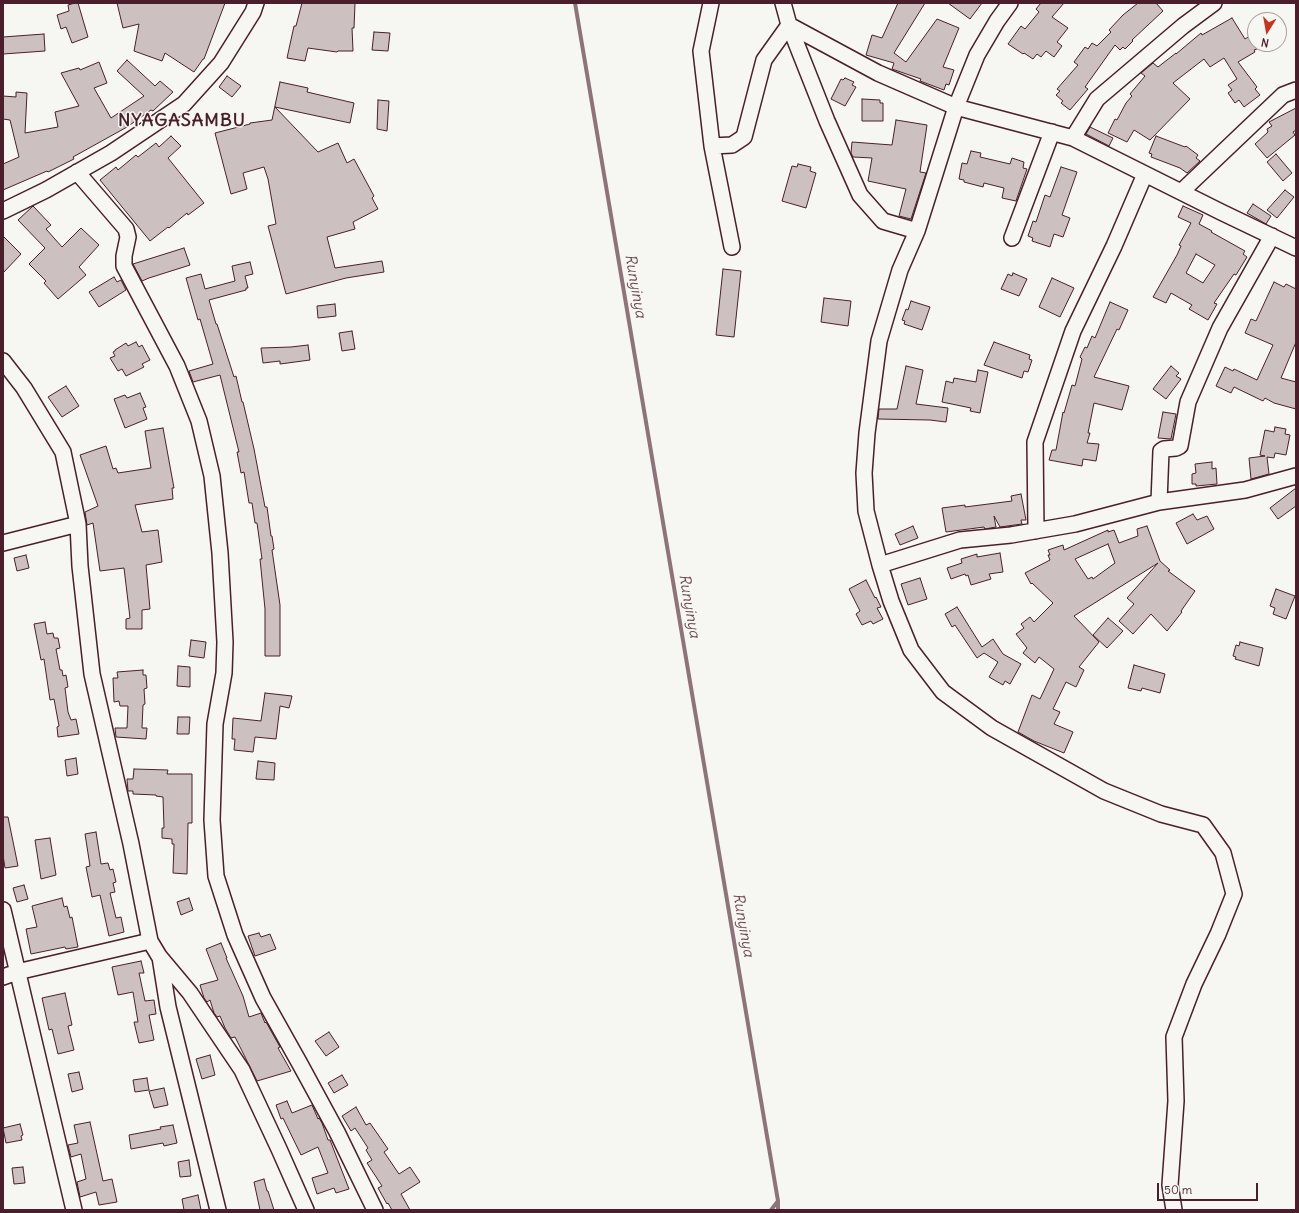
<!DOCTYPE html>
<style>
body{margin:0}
#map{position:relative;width:1299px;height:1213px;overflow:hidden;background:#f6f6f2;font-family:Delius,sans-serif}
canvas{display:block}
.frame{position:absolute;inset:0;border:4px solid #4a1f2b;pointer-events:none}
.north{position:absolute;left:1247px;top:12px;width:40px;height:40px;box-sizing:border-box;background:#f6f6f2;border:1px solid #b1a0a2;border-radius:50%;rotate:191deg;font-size:11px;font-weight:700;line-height:16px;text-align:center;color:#4a1f2b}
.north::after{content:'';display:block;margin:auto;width:14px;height:18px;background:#c8321e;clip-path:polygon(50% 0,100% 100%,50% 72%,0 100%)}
.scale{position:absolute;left:1157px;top:1183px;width:101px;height:18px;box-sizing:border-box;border:2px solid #4a1f2b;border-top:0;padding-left:5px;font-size:12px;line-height:14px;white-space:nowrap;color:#4a1f2b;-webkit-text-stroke:3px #f6f6f2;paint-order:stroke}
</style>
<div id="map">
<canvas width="1299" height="1213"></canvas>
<div class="frame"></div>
<div class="north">N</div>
<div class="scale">50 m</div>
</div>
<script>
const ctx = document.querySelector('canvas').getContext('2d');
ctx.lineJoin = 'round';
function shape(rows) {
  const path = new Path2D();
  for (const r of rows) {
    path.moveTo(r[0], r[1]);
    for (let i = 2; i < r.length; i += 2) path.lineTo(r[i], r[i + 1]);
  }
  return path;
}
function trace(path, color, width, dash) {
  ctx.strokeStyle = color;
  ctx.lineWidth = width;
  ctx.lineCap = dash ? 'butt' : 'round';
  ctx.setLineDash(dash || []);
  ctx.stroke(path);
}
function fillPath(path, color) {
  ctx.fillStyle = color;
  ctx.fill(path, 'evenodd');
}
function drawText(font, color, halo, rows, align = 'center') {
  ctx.font = font + ' Delius,sans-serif';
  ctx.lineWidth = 3;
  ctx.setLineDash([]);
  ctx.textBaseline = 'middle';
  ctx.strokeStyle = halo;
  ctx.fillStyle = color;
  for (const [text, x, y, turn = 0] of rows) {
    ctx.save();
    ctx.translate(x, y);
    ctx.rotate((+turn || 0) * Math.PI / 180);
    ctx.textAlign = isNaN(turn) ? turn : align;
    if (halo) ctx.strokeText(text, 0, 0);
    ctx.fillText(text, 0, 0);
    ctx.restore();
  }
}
const stream = shape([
 [575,3,778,1201,771,1210],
 [778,1201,778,1210]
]);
const building = shape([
 [75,3,78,3,88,37,72,43,66,27,61,29,57,15,69,11,68,5,75,3],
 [117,3,225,3,204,59,203,59,194,72,165,53,162,61,134,51,139,24,123,28,117,3],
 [302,3,355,3,354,28,352,28,353,51,338,51,337,52,308,48,305,61,287,58,294,26,296,26,302,3],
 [898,3,925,3,894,53,906,62,937,19,959,28,943,67,954,70,949,85,946,84,944,90,920,81,921,79,892,69,894,63,866,55,872,35,882,38,898,3],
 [948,3,982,3,970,19,948,3],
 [1041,3,1064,3,1052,17,1068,28,1057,42,1062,46,1054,57,1046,51,1041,57,1037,54,1033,59,1024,53,1023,54,1008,44,1021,26,1025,29,1039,12,1036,9,1041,3],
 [1138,3,1156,3,1163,11,1132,40,1133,41,1125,49,1123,47,1120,50,1115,45,1085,87,1088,89,1070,110,1061,103,1063,101,1056,95,1060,91,1057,89,1078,65,1074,62,1085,47,1088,49,1092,43,1097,46,1111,32,1109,30,1123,15,1138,3],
 [1232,18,1245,39,1250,36,1257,49,1254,50,1255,52,1238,62,1257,87,1255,89,1260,95,1244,107,1239,100,1235,103,1228,93,1232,90,1228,85,1237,79,1224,58,1210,67,1204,59,1173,83,1190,99,1150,140,1134,130,1127,142,1108,133,1115,119,1117,120,1126,103,1132,96,1130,94,1145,76,1141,73,1153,63,1158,67,1176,53,1176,54,1201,33,1202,35,1232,18],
 [374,32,390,33,388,51,372,50,374,32],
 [44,34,45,51,3,54,3,37,44,34],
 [127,60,155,86,160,81,173,92,153,111,151,110,127,127,73,157,74,159,48,172,47,171,3,190,3,164,19,157,10,120,3,119,3,96,16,97,16,92,27,93,25,133,58,127,55,112,79,106,61,73,79,68,80,70,99,62,107,83,94,88,111,118,144,96,117,71,127,60],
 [227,76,241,86,232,97,219,87,227,76],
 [845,78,854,82,852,85,856,87,845,106,831,99,841,79,843,80,845,78],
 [280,82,308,88,307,92,354,103,350,123,275,107,318,152,338,143,347,163,354,159,374,196,372,198,378,209,353,222,355,229,327,237,335,268,382,261,384,272,346,278,286,294,268,226,276,224,268,179,264,167,243,173,247,189,231,194,215,133,250,124,250,123,272,120,280,82],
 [862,99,880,100,880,103,883,103,883,121,862,121,862,99],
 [378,100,389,101,387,131,377,129,378,100],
 [1296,108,1296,130,1293,132,1295,135,1267,158,1255,144,1268,132,1267,129,1272,126,1269,122,1296,108],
 [896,120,927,125,920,172,926,173,911,219,899,216,906,189,868,181,872,158,853,157,851,153,852,142,892,145,896,120],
 [1090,127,1113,138,1109,146,1086,134,1090,127],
 [171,136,181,146,168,158,204,203,188,215,187,213,169,228,168,227,150,241,100,180,116,167,118,170,136,155,138,157,156,143,159,147,171,136],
 [1156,136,1185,147,1186,146,1198,155,1196,158,1200,161,1187,173,1180,168,1151,157,1152,154,1149,153,1156,136],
 [971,151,981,153,980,157,1010,164,1012,158,1024,162,1023,168,1027,169,1016,201,1002,198,1004,188,984,183,983,187,964,182,964,180,959,179,962,163,967,164,971,151],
 [1276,154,1292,173,1283,181,1267,162,1276,154],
 [798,164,811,167,810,171,816,173,806,208,782,201,792,166,797,167,798,164],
 [1061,167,1077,172,1062,215,1070,218,1063,237,1054,234,1050,247,1032,241,1033,238,1028,236,1033,221,1036,222,1045,195,1050,197,1061,167],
 [1285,190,1294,197,1277,218,1267,210,1285,190],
 [1253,204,1271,216,1266,224,1247,213,1253,204],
 [33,206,51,225,46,229,62,247,81,228,99,245,79,267,86,275,58,299,44,283,46,281,29,264,45,248,18,220,33,206],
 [1183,206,1203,215,1199,224,1212,231,1211,232,1245,251,1243,254,1247,257,1236,275,1234,274,1214,303,1217,304,1208,320,1189,309,1192,305,1171,293,1166,303,1153,297,1177,255,1181,246,1179,245,1191,223,1178,217,1183,206],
 [1196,254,1215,265,1203,283,1186,273,1196,254],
 [3,236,21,254,3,273,3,236],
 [184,248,190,265,149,278,142,281,133,264,184,248],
 [250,262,253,274,245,276,248,288,246,288,246,290,209,300,216,324,217,324,234,377,236,376,242,402,243,402,254,449,265,507,267,507,271,536,272,536,274,549,272,550,280,605,280,656,265,656,265,609,260,559,262,559,257,523,255,523,252,503,249,503,244,472,241,473,237,452,239,452,220,375,193,382,189,371,213,364,200,319,198,320,186,278,201,274,205,289,235,281,232,266,250,262],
 [723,269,741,271,734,337,716,335,723,269],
 [1013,273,1027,279,1019,296,1001,289,1008,274,1012,276,1013,273],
 [114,277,117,282,121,280,126,290,99,307,89,292,114,277],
 [1052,278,1074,288,1060,317,1039,307,1052,278],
 [1274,282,1284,287,1286,284,1296,289,1296,342,1281,378,1296,382,1296,409,1274,403,1265,398,1263,401,1234,387,1231,393,1216,386,1225,367,1233,371,1234,369,1257,380,1273,345,1245,333,1251,319,1256,321,1274,282],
 [824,298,851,301,848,326,821,322,824,298],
 [911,301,930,307,922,330,904,324,905,321,902,320,906,309,908,310,911,301],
 [1110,302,1128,310,1119,330,1117,329,1094,377,1129,386,1122,410,1094,403,1088,433,1090,433,1087,443,1099,444,1096,461,1083,459,1082,466,1049,460,1052,450,1056,450,1063,412,1064,413,1072,385,1075,386,1082,359,1080,357,1085,347,1087,348,1092,336,1095,338,1110,302],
 [335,304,336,316,318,318,317,306,335,304],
 [352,331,355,349,342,351,339,333,352,331],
 [136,342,139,347,142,345,150,360,142,364,144,367,126,376,122,369,118,371,110,358,115,356,113,352,115,351,115,350,126,343,128,346,136,342],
 [994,342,1030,355,1029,359,1032,360,1028,372,1024,371,1022,378,984,365,994,342],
 [308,345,310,360,280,364,280,361,263,363,261,348,291,347,308,345],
 [906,366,923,370,916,404,948,408,946,422,930,420,878,419,879,409,897,409,906,366],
 [1171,366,1179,373,1176,376,1181,379,1166,399,1153,389,1171,366],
 [978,370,988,372,980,413,970,411,971,408,942,402,946,381,953,383,954,378,976,382,978,370],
 [66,386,79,406,62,417,48,397,66,386],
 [140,393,146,407,143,408,147,419,125,428,114,399,125,395,127,398,140,393],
 [1163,412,1176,414,1171,439,1158,438,1163,412],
 [1275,427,1286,429,1285,434,1290,435,1286,455,1275,453,1274,458,1267,457,1269,474,1251,479,1249,458,1265,456,1260,455,1265,430,1274,432,1275,427],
 [163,428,174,488,172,488,173,499,135,505,142,532,158,530,162,562,146,565,150,609,142,610,142,629,126,629,126,619,130,618,124,568,100,571,93,523,87,525,85,512,98,506,80,455,106,446,113,469,116,468,118,473,151,468,145,431,163,428],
 [1212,462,1212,469,1216,468,1217,484,1196,486,1196,484,1192,484,1192,474,1196,473,1195,464,1212,462],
 [1296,488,1296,506,1278,519,1270,508,1296,488],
 [1021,494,1026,520,1021,520,1022,524,1000,527,994,516,996,527,985,529,984,527,946,532,942,508,965,505,965,507,1012,501,1011,496,1021,494],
 [1193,514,1197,520,1207,516,1214,529,1187,544,1176,523,1193,514],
 [913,526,918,538,900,545,895,534,913,526],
 [1147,526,1160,561,1170,570,1168,571,1195,591,1181,611,1182,612,1167,631,1151,614,1133,634,1119,621,1134,604,1127,598,1158,563,1074,616,1099,642,1079,667,1084,670,1076,687,1066,682,1053,709,1060,712,1054,724,1073,732,1064,753,1034,741,1018,732,1032,695,1040,699,1054,669,1039,657,1035,663,1023,653,1027,648,1016,634,1024,628,1021,624,1030,617,1034,622,1053,603,1032,583,1031,584,1025,573,1050,560,1048,555,1050,555,1048,550,1063,545,1064,550,1108,530,1108,532,1114,530,1119,543,1138,536,1137,529,1147,526],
 [1108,544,1115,563,1093,579,1092,577,1088,579,1075,559,1108,544],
 [1000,553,1003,572,989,574,991,579,971,585,968,575,966,576,965,574,951,579,947,568,962,563,961,559,977,554,977,557,1000,553],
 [26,555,29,568,17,571,14,558,26,555],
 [920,578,927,599,908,605,901,584,920,578],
 [866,580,875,598,876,597,881,607,877,608,883,619,873,624,871,621,862,625,856,614,860,611,849,589,866,580],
 [1276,589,1295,596,1286,619,1273,614,1275,608,1270,606,1276,589],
 [957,607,982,647,993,639,1003,654,1021,664,1010,684,1005,681,1003,685,989,677,998,662,984,653,977,658,955,625,952,627,945,614,957,607],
 [1108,618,1123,631,1107,648,1093,635,1108,618],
 [45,622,47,634,53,633,54,638,58,638,60,648,56,649,60,670,62,670,63,676,66,675,68,687,65,688,68,712,71,720,76,719,79,734,58,737,57,727,59,726,54,699,50,700,44,659,41,660,34,624,45,622],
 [191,640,206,642,204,658,189,656,191,640],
 [1240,642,1263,648,1259,666,1235,659,1236,657,1233,656,1236,645,1239,646,1240,642],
 [1134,665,1165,674,1160,693,1142,688,1141,691,1128,688,1134,665],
 [178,666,190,667,190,687,177,686,178,666],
 [143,670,143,675,146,675,147,688,144,689,145,704,143,705,142,728,147,728,146,739,116,737,115,728,127,728,128,706,120,706,119,701,114,702,113,678,118,678,117,672,143,670],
 [265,693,292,696,289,708,280,706,276,739,255,737,253,752,234,750,235,739,232,739,233,718,261,721,265,693],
 [178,717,190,717,189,734,177,734,178,717],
 [76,758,78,774,67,776,65,760,76,758],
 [258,761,275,763,274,780,256,779,258,761],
 [134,769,168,770,167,774,192,774,192,823,188,823,187,874,173,873,174,844,172,844,172,839,162,838,162,828,164,828,163,797,156,796,156,795,133,794,133,791,128,791,127,779,133,779,134,769],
 [3,817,8,817,18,866,5,868,3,855,3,817],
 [96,832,101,864,108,863,110,870,113,869,116,882,113,883,115,892,110,893,116,918,121,917,124,932,109,936,100,895,92,897,86,867,90,866,85,834,96,832],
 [50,838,56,875,41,879,35,840,50,838],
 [24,885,28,899,17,902,13,888,24,885],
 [62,898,64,907,67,906,70,918,72,917,78,947,66,949,65,947,31,954,26,929,37,927,32,906,62,898],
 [189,898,193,910,181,915,177,902,189,898],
 [259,933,261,937,270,934,276,949,255,956,248,936,259,933],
 [221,943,227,958,226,958,243,996,249,1017,261,1013,265,1023,266,1022,280,1047,278,1048,291,1071,257,1081,235,1037,231,1038,225,1028,220,1016,217,1017,214,1013,210,1000,207,1002,204,998,200,985,218,980,206,949,221,943],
 [141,961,144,973,139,973,145,1001,154,1000,156,1014,149,1015,154,1040,139,1043,134,1022,138,1022,133,992,118,995,112,967,141,961],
 [65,993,72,1025,68,1026,74,1050,58,1054,52,1029,49,1030,42,998,65,993],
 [329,1032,339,1047,326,1056,315,1041,329,1032],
 [210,1055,215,1075,202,1079,196,1059,210,1055],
 [79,1072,83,1089,72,1092,68,1074,79,1072],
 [342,1075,348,1085,334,1093,328,1083,342,1075],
 [147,1078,149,1090,135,1092,133,1080,147,1078],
 [164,1088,168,1105,154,1108,149,1091,164,1088],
 [287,1101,292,1113,312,1105,318,1119,319,1118,322,1123,328,1140,330,1140,349,1189,336,1193,334,1188,317,1194,312,1178,328,1173,318,1147,301,1155,283,1118,281,1119,276,1105,287,1101],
 [356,1107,366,1125,370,1123,388,1149,384,1152,399,1174,410,1167,420,1182,401,1194,410,1210,392,1210,388,1203,387,1204,378,1188,382,1186,367,1163,372,1160,366,1150,368,1148,355,1128,351,1131,342,1116,356,1107],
 [90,1122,103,1181,112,1179,117,1202,99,1205,96,1192,80,1197,77,1182,86,1179,81,1154,71,1157,68,1145,78,1143,74,1125,90,1122],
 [20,1124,23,1135,21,1136,22,1140,6,1143,3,1128,20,1124],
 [173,1125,177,1143,164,1146,163,1143,131,1149,129,1135,161,1129,160,1127,173,1125],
 [189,1160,191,1176,180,1177,178,1162,189,1160],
 [23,1167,25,1183,14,1184,12,1168,23,1167],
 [264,1179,267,1191,268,1191,274,1210,260,1210,254,1182,264,1179],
 [198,1195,201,1210,184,1210,182,1199,198,1195]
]);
const minor = shape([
 [711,3,701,51,712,146,732,247],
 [783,3,789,25,878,73,956,107,1073,138,1221,212,1296,248],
 [1010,3,997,21,977,55,956,107,917,231,900,270,879,341,867,433,864,473,866,511,880,565,891,601,911,650,943,692,992,728,1104,791,1161,814,1203,825,1223,853,1234,894,1218,934,1194,984,1174,1037,1176,1101,1170,1185,1174,1210],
 [1073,138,1097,99,1183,26,1214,3],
 [712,146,732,145,744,137,764,60,789,25,827,121,860,195,883,221,917,231],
 [77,172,126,229,128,237,124,256,124,266,177,366,199,421,212,476,220,553,225,642,224,673,215,724,212,820,216,876,235,935,263,998,300,1064,337,1132,375,1210],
 [1181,192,1283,95,1296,90],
 [3,211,46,190,111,153,184,104,221,63,253,12,256,3],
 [1012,238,1052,132],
 [3,361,24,388,63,452,78,524,80,566,92,674,131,844,150,941,159,956,190,993,242,1070,279,1149,306,1210],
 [1159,502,1161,451,1164,449,1176,448,1180,446,1188,402,1220,328,1272,236],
 [1036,531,1035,442,1073,331,1114,246,1145,174],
 [3,543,78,524],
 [880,565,960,540,1011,535,1075,524,1159,502,1245,490,1296,476],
 [3,910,74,1210],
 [160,957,168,1007,218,1210],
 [3,977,17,972,150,941]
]);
const waterNames = [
 ["Runyinya",635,286,80],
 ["Runyinya",689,606,80],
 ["Runyinya",743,925,80]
];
const districtNames = [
 ["NYAGASAMBU",182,121]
];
trace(stream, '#8e747a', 4);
fillPath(building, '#ccc1c0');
trace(building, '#4a1f2b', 1);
trace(minor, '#4a1f2b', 18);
trace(minor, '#f6f6f2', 15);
drawText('italic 15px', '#6c4a52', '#f6f6f2', waterNames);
ctx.letterSpacing = '1px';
drawText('bold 18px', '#4a1f2b', '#f6f6f2', districtNames);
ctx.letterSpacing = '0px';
</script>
